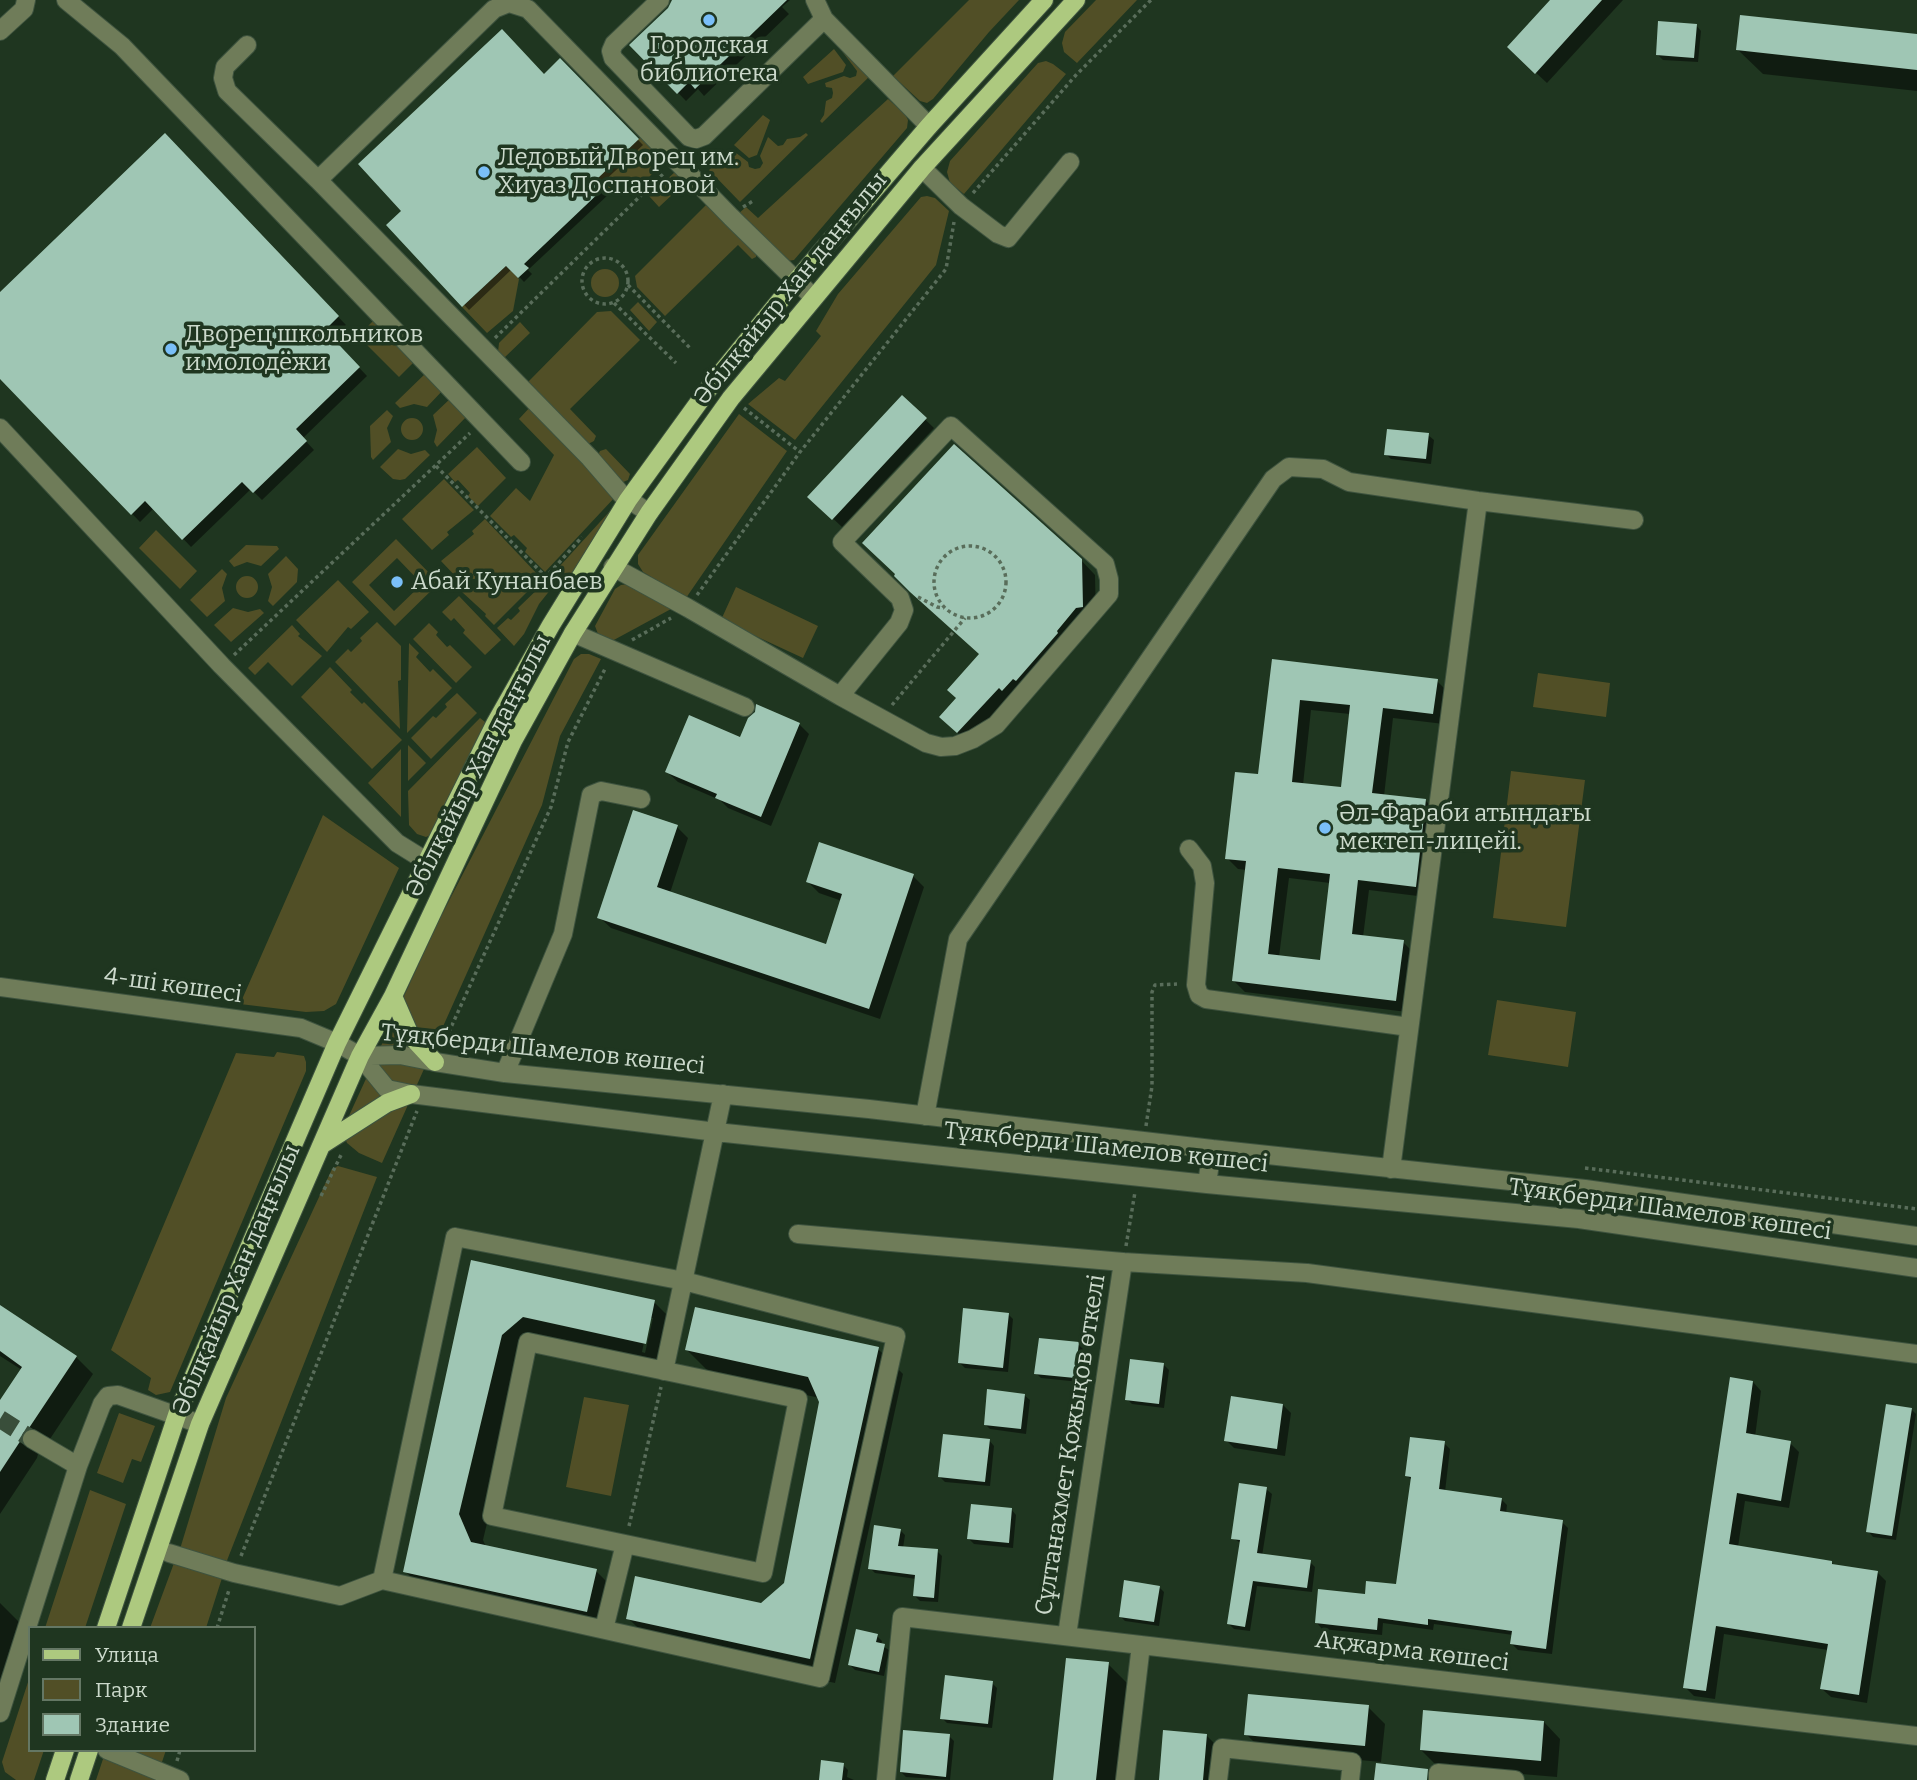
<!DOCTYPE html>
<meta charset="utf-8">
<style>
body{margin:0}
#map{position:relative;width:1917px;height:1780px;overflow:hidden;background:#1f3620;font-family:Bitter,serif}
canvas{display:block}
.legend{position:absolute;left:28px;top:1626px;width:228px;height:126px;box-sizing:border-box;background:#1f3620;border:2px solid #647764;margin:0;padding:9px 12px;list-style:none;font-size:21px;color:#cbd9cb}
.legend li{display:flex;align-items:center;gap:14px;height:35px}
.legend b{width:35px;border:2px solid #647764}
</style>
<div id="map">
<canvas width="1917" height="1780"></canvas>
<ul class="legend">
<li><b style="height:9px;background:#adc97f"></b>Улица</li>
<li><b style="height:19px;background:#514f26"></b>Парк</li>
<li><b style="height:19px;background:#9fc6b4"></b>Здание</li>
</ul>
</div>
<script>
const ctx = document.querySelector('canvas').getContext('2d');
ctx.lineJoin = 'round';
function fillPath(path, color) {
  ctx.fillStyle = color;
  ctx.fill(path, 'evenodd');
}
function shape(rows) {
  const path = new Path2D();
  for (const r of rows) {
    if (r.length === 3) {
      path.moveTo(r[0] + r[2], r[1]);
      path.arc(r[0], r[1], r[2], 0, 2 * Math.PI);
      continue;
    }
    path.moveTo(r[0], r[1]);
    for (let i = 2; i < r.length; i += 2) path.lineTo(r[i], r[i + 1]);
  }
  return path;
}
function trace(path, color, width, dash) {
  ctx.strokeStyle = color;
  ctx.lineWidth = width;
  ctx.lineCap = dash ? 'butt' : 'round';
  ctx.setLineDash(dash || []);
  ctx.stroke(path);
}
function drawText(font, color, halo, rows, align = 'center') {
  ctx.font = font + ' Bitter,serif';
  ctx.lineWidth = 7;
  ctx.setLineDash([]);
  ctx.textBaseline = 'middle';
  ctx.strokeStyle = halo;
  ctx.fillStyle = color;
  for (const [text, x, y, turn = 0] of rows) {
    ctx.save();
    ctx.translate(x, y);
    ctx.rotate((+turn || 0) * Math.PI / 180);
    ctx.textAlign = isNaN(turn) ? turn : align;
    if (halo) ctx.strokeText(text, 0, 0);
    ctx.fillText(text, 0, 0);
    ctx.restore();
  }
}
const green = shape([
 [969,0,1019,0,989,32,933,99,927,103,920,101,893,76],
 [1096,0,1137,0,1077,63,1064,52,1062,43,1065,32],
 [838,46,872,74,822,123,820,121,824,115,826,101,832,98,833,93,832,88,826,87,825,83,844,76,850,78,856,76,857,71],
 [834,49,846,65,843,72,808,84,803,77],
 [1046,61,1053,64,1066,74,964,194,950,183,947,172,950,161,1038,63],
 [888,99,905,114,908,120,907,128,794,260,787,261,738,214,746,207,758,218],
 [763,115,770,120,757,155,749,158,734,145],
 [806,133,808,135,740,202,709,170,731,149,748,162,749,167,755,169,760,168,763,163,760,156,768,137,778,146,783,145,787,139,800,137],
 [641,137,664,161,638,189,610,192,597,178],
 [677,170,687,181,659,207,649,196],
 [927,196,935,198,949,211,936,265,795,440,748,404,779,378,785,381,821,336,816,331,838,294,921,197],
 [707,204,756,254,756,257,752,259,738,245,665,316,637,287,635,276],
 [506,266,519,279,513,311,487,333,462,307],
 [605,283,14],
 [638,302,657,322,649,331,630,310],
 [611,311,640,340,570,409,596,436,594,441,588,444,528,382,597,312],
 [375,319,416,360,399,377,358,336],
 [520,322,530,333,504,358,498,352,499,343],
 [427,372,444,389,427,407,414,404,400,408,395,403],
 [452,397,468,415,437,447,434,442,437,430,433,415],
 [531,406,616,496,545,572,525,552,527,548,514,535,511,537,490,516,516,488,530,501,554,455,519,419],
 [387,410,393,416,387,428,391,442,373,460,371,457,370,426],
 [739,414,787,451,686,598,643,572,638,564,638,555],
 [412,429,11],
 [477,447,506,478,478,506,468,496,470,493,458,480,455,482,448,474],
 [398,449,411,454,425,450,430,455,405,479,400,480,393,479,380,467],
 [606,449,630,474,628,480,621,483,597,457,600,451],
 [444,479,474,510,447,532,449,535,432,550,402,519],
 [619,501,593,548,563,584,559,580,555,583,550,577],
 [485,519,539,576,506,577,506,574,487,575,486,578,459,580,441,561,474,534,472,531],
 [156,530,197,571,180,589,139,548],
 [396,539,439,583,395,626,352,582],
 [397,558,422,584,394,611,369,585],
 [246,545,277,546,279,549,261,566,247,562,234,567,229,561],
 [286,556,298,569,297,582,273,606,268,601,272,587,268,574],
 [222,569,227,574,222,588,225,601,207,617,190,600],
 [247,587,11],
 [338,580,369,612,351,629,348,627,327,652,296,620],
 [545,582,551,589,539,604,524,634,514,646,497,628,508,618,511,620,520,611,518,608],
 [536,583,494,625,485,616,486,614,462,592,467,587],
 [629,584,671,609,612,641,598,634,595,626,615,589,621,585],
 [736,587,818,626,803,658,721,620],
 [459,596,501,640,485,655,463,633,465,630,454,618,451,621,442,612],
 [233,608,248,612,260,609,264,613,231,642,214,625],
 [377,622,401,646,401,680,398,681,400,729,335,662,348,649,351,652,362,641,360,638],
 [429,623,438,632,436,635,447,647,450,645,472,667,456,683,413,639],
 [292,625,300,634,298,636,322,656,292,686,268,662,255,675,248,668],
 [409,643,419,653,416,657,430,672,433,669,452,688,407,733],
 [581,654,589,654,601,659,560,736,542,805,382,1163,359,1153,347,1143,342,1131,437,924,574,659],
 [330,667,352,690,350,692,362,704,364,702,402,740,372,769,301,697],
 [1538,673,1610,683,1606,717,1533,707],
 [457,693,477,713,431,759,411,738,433,716,436,718,447,707,445,704],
 [480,718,489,725,431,835,426,837,417,834,409,825,408,791],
 [408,745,426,763,408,781],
 [401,749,401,817,368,783],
 [1511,771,1585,780,1566,927,1493,918],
 [323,815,399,868,336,1004,324,1011,306,1012,240,1004],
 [1497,1000,1576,1012,1568,1067,1488,1055],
 [277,1052,304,1056,306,1062,306,1071,170,1392,156,1395,148,1390,151,1378,111,1350,236,1053,274,1057],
 [338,1166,377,1177,226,1563,180,1549,226,1398,332,1169],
 [584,1397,629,1405,611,1496,566,1487],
 [119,1413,155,1426,141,1462,132,1459,123,1483,97,1473],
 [90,1490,126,1504,85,1628,45,1628],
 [174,1563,222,1578,206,1628,150,1628],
 [30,1676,30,1750,44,1750,34,1780,16,1780,5,1772,2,1762],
 [106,1750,166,1750,156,1780,96,1780]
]);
const shadow = shape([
 [674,0,790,0,782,7,789,14,704,96,698,89,686,101,632,45,669,9],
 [1552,0,1623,0,1547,83,1520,58],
 [1696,25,1701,31,1698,62,1663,60,1658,55],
 [1917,36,1917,91,1763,74,1738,50],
 [560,61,643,145,600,185,609,194,528,270,532,274,524,282,512,269,469,310,388,225],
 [165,136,346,325,332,339,367,376,303,438,314,450,262,500,251,489,191,547,154,508,140,522,0,376,0,294],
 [902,397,934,428,842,527,810,497],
 [1428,435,1434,440,1431,464,1391,459,1386,454],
 [1081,560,1095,575,1096,620,971,746,955,730],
 [1273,661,1437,681,1448,692,1444,724,1393,718,1384,796,1426,801,1437,812,1426,897,1369,890,1363,937,1403,942,1414,953,1407,1012,1245,992,1234,981,1247,870,1238,869,1227,858,1260,776],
 [1311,710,1350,714,1343,789,1303,785],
 [1289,878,1330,883,1321,962,1279,957],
 [799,724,809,734,771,826,728,808,720,800,678,782,667,772,741,740],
 [677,827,688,838,670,893,827,946,842,901,819,893,808,882,913,876,924,887,880,1019,611,928,599,917],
 [472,1262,654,1302,679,1327,670,1368,548,1341,526,1360,483,1540,486,1547,596,1571,621,1596,612,1636,430,1596,405,1571],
 [649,1318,653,1318,645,1353,642,1352],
 [0,1308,76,1357,93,1374,46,1445,39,1450,37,1458,0,1514,0,1404,22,1370,0,1356],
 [1008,1314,1013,1319,1008,1372,965,1368,960,1363],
 [1078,1344,1083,1349,1080,1382,1041,1378,1036,1373],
 [878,1349,903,1374,835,1683,653,1643,628,1618,761,1605,786,1584,821,1402,820,1398,712,1375,687,1350],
 [1164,1365,1169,1370,1164,1408,1132,1404,1127,1399],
 [1753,1382,1761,1391,1755,1437,1790,1443,1799,1452,1789,1508,1745,1501,1738,1547,1831,1562,1835,1566,1878,1573,1886,1581,1867,1703,1831,1697,1822,1689,1828,1650,1724,1634,1715,1699,1694,1696,1685,1687],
 [1024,1395,1030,1400,1026,1434,990,1429,985,1424],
 [1283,1405,1291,1413,1285,1456,1234,1448,1226,1440],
 [1911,1409,1916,1414,1896,1540,1873,1537,1868,1531],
 [989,1440,994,1446,990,1486,945,1482,940,1477],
 [1444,1443,1450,1449,1445,1492,1501,1499,1507,1505,1506,1514,1562,1522,1568,1528,1552,1654,1518,1650,1512,1644,1513,1635,1434,1624,1433,1630,1383,1623,1382,1635,1322,1629,1317,1623,1366,1596,1398,1586,1412,1480,1407,1476],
 [1266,1489,1272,1494,1262,1556,1310,1562,1315,1567,1312,1592,1257,1586,1250,1631,1234,1629,1229,1624,1242,1544,1233,1538],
 [1011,1509,1016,1515,1013,1548,974,1544,969,1539],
 [900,1530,905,1535,903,1548,937,1551,942,1556,938,1602,920,1601,915,1596,916,1579,875,1573,870,1568],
 [1159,1587,1164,1592,1159,1626,1125,1621,1120,1616],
 [0,1603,21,1624,0,1702],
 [877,1636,882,1641,881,1645,889,1650,884,1676,855,1670,850,1665],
 [1108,1664,1133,1689,1123,1780,1054,1780],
 [992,1683,997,1688,992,1728,947,1723,942,1718],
 [1368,1707,1385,1724,1381,1762,1263,1751,1246,1734],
 [1544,1722,1560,1739,1557,1777,1438,1767,1421,1750],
 [1206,1735,1223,1752,1220,1780,1160,1780],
 [949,1736,954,1741,950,1780,906,1777,901,1772],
 [843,1765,848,1770,847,1777,854,1780,820,1780]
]);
const building = shape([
 [672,0,787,0,695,89,689,82,677,94,629,45,668,8],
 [1550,0,1602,0,1535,74,1507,47],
 [1740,15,1917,34,1917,70,1736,50],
 [1658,21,1697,24,1694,58,1656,55],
 [502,29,544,74,560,58,639,139,597,179,605,187,524,264,529,268,518,278,506,266,462,307,386,225,401,211,358,164],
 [165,133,339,316,325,330,360,367,296,429,307,441,253,493,242,482,182,540,145,501,131,515,0,379,0,292],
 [902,395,927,418,832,520,807,497],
 [1387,429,1429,433,1426,459,1384,455],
 [954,444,1082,559,1083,607,1076,608,1057,631,1058,633,1016,681,1013,679,1002,691,999,688,957,733,939,717,956,698,947,690,979,654,910,592,894,576,895,574,862,543],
 [1272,659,1438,679,1433,714,1383,708,1372,793,1426,799,1416,887,1358,880,1352,934,1404,940,1396,1001,1232,981,1246,861,1225,859,1235,772,1258,774],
 [1300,700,1350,705,1341,787,1292,782],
 [1278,868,1330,874,1320,960,1268,954],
 [756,704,800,723,761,817,715,798,717,794,665,772,689,715,740,737,748,718,755,712],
 [633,810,678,825,657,887,826,944,842,894,806,882,819,842,914,874,869,1009,597,918],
 [471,1260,655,1300,646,1344,523,1317,502,1335,459,1514,471,1542,597,1569,587,1612,403,1572],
 [0,1305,77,1356,29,1428,23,1433,21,1440,0,1472,0,1400,22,1367,0,1351],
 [695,1307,879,1347,810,1659,626,1619,635,1576,761,1603,784,1583,819,1402,808,1377,685,1350],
 [963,1308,1009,1313,1003,1368,958,1363],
 [1039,1338,1079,1342,1075,1378,1034,1374],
 [1130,1359,1164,1363,1159,1404,1125,1400],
 [1730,1377,1753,1381,1746,1433,1791,1441,1781,1501,1737,1493,1729,1544,1832,1561,1832,1564,1878,1571,1859,1695,1820,1689,1828,1644,1716,1626,1706,1691,1683,1688],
 [987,1389,1025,1394,1021,1429,984,1425],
 [1231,1396,1283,1404,1277,1449,1224,1441],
 [1886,1404,1912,1408,1892,1536,1866,1532],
 [943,1434,990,1439,985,1482,938,1477],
 [1410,1437,1445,1441,1439,1489,1502,1498,1500,1511,1563,1520,1546,1649,1510,1644,1512,1631,1428,1619,1428,1625,1378,1618,1377,1630,1315,1623,1318,1589,1365,1594,1366,1581,1396,1584,1411,1477,1405,1476],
 [1239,1483,1267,1487,1257,1553,1311,1560,1307,1588,1253,1581,1245,1627,1227,1624,1240,1540,1231,1539],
 [971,1504,1012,1508,1009,1543,967,1539],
 [874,1525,901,1529,898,1546,938,1549,934,1598,913,1596,915,1575,868,1569],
 [1124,1580,1160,1586,1154,1622,1119,1617],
 [856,1629,878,1634,876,1642,885,1644,879,1672,848,1665],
 [1066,1658,1109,1662,1096,1780,1053,1780],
 [945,1675,993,1681,988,1724,940,1719],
 [1248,1694,1369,1705,1365,1746,1244,1735],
 [1423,1710,1544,1721,1541,1761,1420,1750],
 [903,1730,950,1734,946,1777,900,1772],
 [1163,1730,1207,1734,1203,1780,1159,1780],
 [821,1760,844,1763,842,1780,819,1780],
 [1376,1763,1428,1769,1427,1780,1374,1780]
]);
const minorTunnel = shape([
 [0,1419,32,1439]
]);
const path = shape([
 [973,193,1076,75,1151,0],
 [743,207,753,201],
 [605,281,23],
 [628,285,690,348],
 [614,303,676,363],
 [495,338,665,172],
 [744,408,800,452],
 [436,466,546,577,582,537],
 [970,582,36],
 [697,595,800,452,946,269,954,222],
 [918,597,937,607,944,608],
 [632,640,671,618],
 [234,655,470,433],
 [892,705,965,618],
 [443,1045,551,807,568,742,606,667],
 [1146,1126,1152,1086,1152,992,1155,985,1177,984],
 [1585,1168,1917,1209],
 [321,1196,342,1153],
 [1126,1246,1135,1192],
 [629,1526,661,1387],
 [241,1556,417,1111],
 [217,1628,229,1590],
 [177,1761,180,1750]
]);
const minor = shape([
 [66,0,122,46,521,462],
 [660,0,614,44,611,51,613,58,689,137,696,139,704,136,824,19],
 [815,0,824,19,929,126],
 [0,31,24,9,26,0],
 [247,45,225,67,223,78,227,91,318,180],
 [922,168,961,206,998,234,1008,238,1070,162],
 [0,428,222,666,397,843,426,861],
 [649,513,622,495,590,458,318,180,494,9,509,3,528,9,731,217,813,297],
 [613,567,688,608,840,696,926,743,941,747,955,746,973,739,996,725,1109,594,1109,579,1105,564,951,426,842,542,900,598,904,610,899,623,840,696],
 [573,633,745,707],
 [1189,849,1202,866,1205,883,1196,985,1199,995,1206,999,1409,1027],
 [0,987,301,1028,337,1043,360,1056,387,1089,411,1094,716,1132,1207,1184,1579,1219,1917,1268],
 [360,1056,400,1055,435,1062,505,1073,869,1109,1212,1149,1585,1189,1917,1236],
 [505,1073,563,934,591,795,601,791,641,799],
 [925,1116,958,939,1273,479,1289,467,1323,469,1349,482,1478,501,1634,520],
 [1391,1169,1478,501],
 [1207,1184,1212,1149],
 [798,1234,1123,1262,1307,1273,1917,1354],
 [455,1237,684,1281,896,1336,820,1678,382,1580,455,1237],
 [528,1342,798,1399,763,1573,492,1516,528,1342],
 [664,1371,723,1094],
 [32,1439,78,1466],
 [169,1553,234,1573,340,1596,382,1580],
 [604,1629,625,1544],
 [1067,1635,1123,1262],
 [0,1713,78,1466,102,1404,108,1396,118,1395,200,1424],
 [107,1750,180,1780],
 [886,1780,902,1617,1917,1736],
 [1125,1780,1141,1645],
 [1218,1780,1222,1748,1352,1762,1350,1780],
 [1438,1780,1438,1773,1515,1780]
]);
const major = shape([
 [393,996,410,1035,435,1062],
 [323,1144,387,1103,411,1094],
 [106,1628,177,1415,337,1043,495,724,551,625,628,500,712,384,796,281,929,126,1044,0],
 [131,1628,200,1424,360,1056,393,996,513,741,573,633,649,513,731,398,922,168,1076,0],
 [55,1780,65,1750],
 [79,1780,89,1750]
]);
const markers = [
 [709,20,7,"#7abff8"],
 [484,172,7,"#7abff8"],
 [171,349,7,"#7abff8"],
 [397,582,7,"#7abff8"],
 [1325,828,7,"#7abff8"]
];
const poiNames = [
 ["Городская",709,46,"center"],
 ["библиотека",709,74,"center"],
 ["Ледовый Дворец им.",498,158],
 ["Хиуаз Доспановой",498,186],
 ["Дворец школьников",185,335],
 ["и молодёжи",185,363],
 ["Абай Кунанбаев",411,582],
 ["Әл-Фараби атындағы",1339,814],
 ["мектеп-лицейі.",1339,842]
];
const streetNames = [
 ["Әбілқайыр Хан даңғылы",791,289,-51],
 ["Әбілқайыр Хан даңғылы",479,766,-63],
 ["4-ші көшесі",173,986,8],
 ["Тұяқберди Шамелов көшесі",543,1050,6],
 ["Тұяқберди Шамелов көшесі",1106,1148,6],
 ["Тұяқберди Шамелов көшесі",1670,1210,8],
 ["Әбілқайыр Хан даңғылы",237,1280,-67],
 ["Сұлтанахмет Қожықов өткелі",1071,1445,-81],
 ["Ақжарма көшесі",1412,1652,7]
];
fillPath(green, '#514f26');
fillPath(shadow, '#0007');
fillPath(building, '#9fc6b4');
trace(minorTunnel, '#394e3a', 18, [18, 9]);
trace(minor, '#3e533f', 20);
trace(major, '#3e533f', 20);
trace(path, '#596d5a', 3.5, [3.5, 3.5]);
trace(minor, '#6f7c59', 18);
trace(major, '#adc97f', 18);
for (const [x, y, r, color] of markers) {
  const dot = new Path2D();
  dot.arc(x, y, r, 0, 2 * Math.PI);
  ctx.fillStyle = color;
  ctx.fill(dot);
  trace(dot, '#1f3620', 2.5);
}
drawText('24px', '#cbd9cb', '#1f3620', poiNames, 'left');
drawText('24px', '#cbd9cb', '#1f3620', streetNames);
</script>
